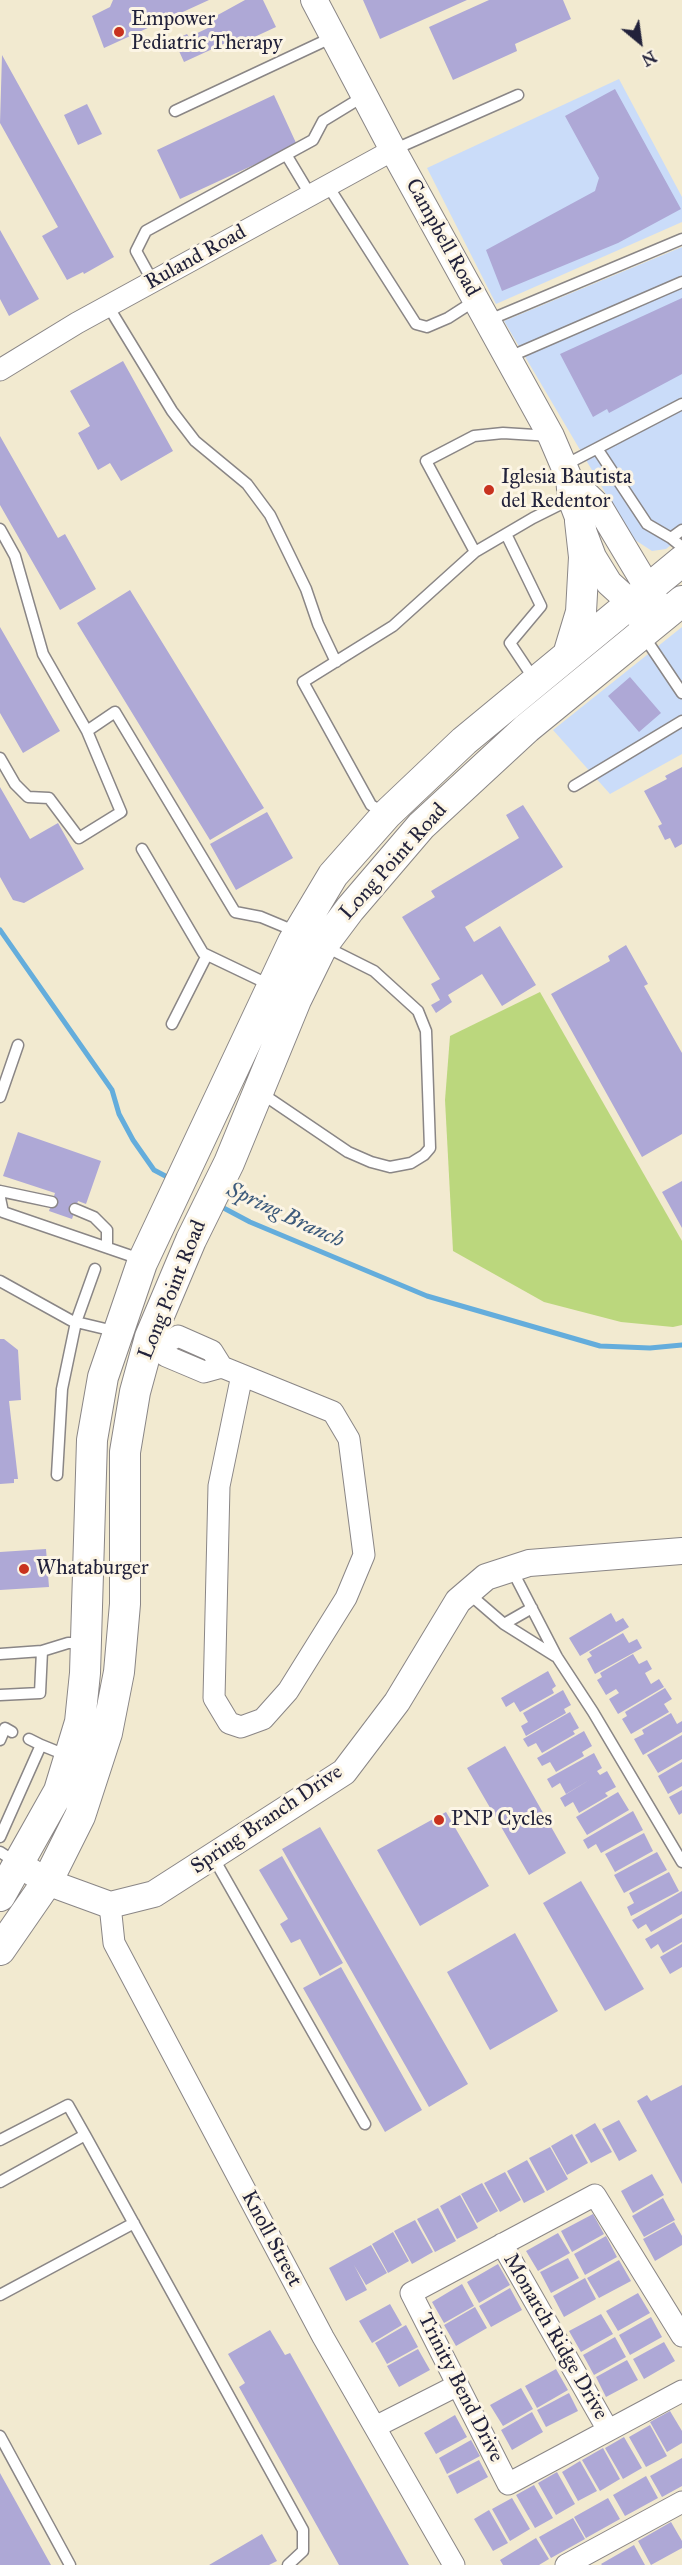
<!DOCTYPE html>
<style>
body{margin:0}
#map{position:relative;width:682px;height:2565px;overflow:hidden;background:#f2ead0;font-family:"IM FELL Great Primer",serif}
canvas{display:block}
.north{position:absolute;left:610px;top:12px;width:60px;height:60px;-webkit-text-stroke:4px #fcf5e5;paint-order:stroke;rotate:151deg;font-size:16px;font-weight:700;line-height:24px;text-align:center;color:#22223b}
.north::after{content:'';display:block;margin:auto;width:21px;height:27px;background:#22223b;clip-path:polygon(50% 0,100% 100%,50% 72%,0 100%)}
</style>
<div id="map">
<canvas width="682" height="2565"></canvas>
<div class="north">N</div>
</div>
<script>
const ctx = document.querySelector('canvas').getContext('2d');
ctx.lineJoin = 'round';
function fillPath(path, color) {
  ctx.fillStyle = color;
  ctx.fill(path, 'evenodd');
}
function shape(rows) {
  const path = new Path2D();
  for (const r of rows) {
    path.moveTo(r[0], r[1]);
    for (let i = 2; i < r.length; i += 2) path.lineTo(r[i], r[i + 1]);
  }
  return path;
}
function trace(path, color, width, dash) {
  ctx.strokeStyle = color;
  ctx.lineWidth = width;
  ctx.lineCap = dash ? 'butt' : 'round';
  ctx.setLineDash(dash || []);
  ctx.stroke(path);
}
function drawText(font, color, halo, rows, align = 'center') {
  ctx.font = font + ' "IM FELL Great Primer",serif';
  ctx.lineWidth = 6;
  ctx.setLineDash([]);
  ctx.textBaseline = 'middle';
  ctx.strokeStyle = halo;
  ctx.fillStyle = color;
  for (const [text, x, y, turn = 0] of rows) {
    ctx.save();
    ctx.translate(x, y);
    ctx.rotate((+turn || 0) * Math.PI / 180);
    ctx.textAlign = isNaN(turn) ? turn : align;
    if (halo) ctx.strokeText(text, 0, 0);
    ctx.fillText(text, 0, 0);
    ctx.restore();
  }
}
const built = shape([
 [619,79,682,197,682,222,496,304,427,168],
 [682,247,682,536,666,549,652,551,632,538,504,321],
 [682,627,682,754,610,794,553,730]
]);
const green = shape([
 [540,992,682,1241,682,1325,673,1327,621,1322,544,1302,453,1251,445,1100,450,1036]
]);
const stream = shape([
 [0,930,112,1090,119,1114,133,1140,154,1170,171,1179],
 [218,1205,250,1222,427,1296,600,1346,650,1348,682,1345]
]);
const building = shape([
 [113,0,209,0,104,48,92,16,110,7],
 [245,0,263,0,276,27,235,46,232,40,184,62,174,40,187,34,189,37,208,28,205,22],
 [363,0,467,0,380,39],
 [489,0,563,0,571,19,515,44,517,51,453,80,429,27],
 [2,55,114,257,84,274,83,272,67,280,42,236,58,227,0,123],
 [615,89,681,209,618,243,502,291,486,250,595,191,599,178,565,116],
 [274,95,297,145,180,199,157,150],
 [87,104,102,134,78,145,64,115],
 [0,230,39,299,9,316,0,299],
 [682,298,682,374,609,413,607,409,593,417,560,354],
 [123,361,173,451,121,481,110,463,98,470,78,433,90,426,70,391],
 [0,436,58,538,65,534,96,589,60,610,0,505],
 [130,590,264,808,210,840,77,623],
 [0,627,60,731,23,753,0,713],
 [630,677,661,713,639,732,608,696],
 [682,767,682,844,675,848,670,838,665,840,658,826,662,824,644,791,667,779,665,776],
 [0,787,30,839,58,823,84,869,24,903,13,900,0,877],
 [523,805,563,867,465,927,474,942,500,926,536,985,502,1006,482,974,448,995,452,1002,436,1013,431,1005,440,1000,431,984,440,979,402,917,435,897,431,891,519,838,506,815],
 [267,812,293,858,236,890,210,844],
 [626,945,648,984,644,986,682,1053,682,1134,642,1157,551,994,610,961,608,956],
 [18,1132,101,1161,86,1204,78,1201,72,1219,49,1211,55,1193,3,1176],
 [682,1181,682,1228,662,1192],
 [0,1339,4,1339,18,1350,21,1400,9,1401,18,1479,14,1479,14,1483,0,1484],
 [46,1549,49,1587,0,1590,0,1552],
 [611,1613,616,1622,623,1618,629,1627,580,1656,569,1638],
 [623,1633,629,1643,637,1639,642,1648,595,1674,587,1659,592,1656,589,1652],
 [633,1654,639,1664,647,1660,652,1669,645,1673,651,1684,659,1679,664,1687,618,1714,609,1699,619,1693,616,1689,606,1695,597,1680,602,1677,600,1673],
 [548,1671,556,1686,552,1689,554,1693,520,1712,514,1702,506,1707,501,1698],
 [665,1688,672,1699,664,1704,669,1712,631,1734,622,1719,627,1716,625,1712],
 [563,1690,571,1705,564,1709,566,1713,526,1736,521,1726,528,1722,523,1713],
 [570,1712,579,1728,573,1731,575,1734,542,1753,536,1743,528,1747,523,1739],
 [671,1713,677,1724,682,1721,682,1732,643,1755,634,1739,644,1734,642,1730],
 [584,1731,592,1746,582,1752,584,1756,556,1772,550,1762,542,1766,537,1758],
 [682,1735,682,1759,658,1773,647,1755],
 [505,1746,566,1853,529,1875,467,1768],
 [594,1753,602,1768,597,1771,600,1775,607,1771,616,1787,605,1793,608,1796,579,1813,573,1802,565,1807,560,1798,591,1779,566,1794,560,1783,552,1788,547,1779],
 [682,1762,682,1786,668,1794,658,1776],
 [682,1790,682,1813,679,1815,669,1797],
 [618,1792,629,1810,587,1835,576,1817],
 [633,1811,643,1830,601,1853,596,1844,588,1849,583,1840],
 [446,1812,489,1886,420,1926,377,1850],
 [320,1827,468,2084,429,2107,282,1849],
 [644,1833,653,1851,615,1872,605,1854],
 [657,1852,667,1870,624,1893,614,1875],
 [282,1856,343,1963,320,1976,300,1939,291,1943,280,1924,288,1919,259,1870],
 [669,1872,679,1891,631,1916,627,1907,634,1903,629,1893],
 [581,1881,644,1989,605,2011,543,1903],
 [682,1891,682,1914,651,1932,646,1924,638,1929,632,1920],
 [682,1918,682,1942,663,1953,658,1944,651,1949,645,1939],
 [515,1933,558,2011,490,2050,447,1972],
 [682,1944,682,1967,670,1974,660,1957],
 [341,1967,422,2110,385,2132,303,1988],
 [682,2085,682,2184,637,2101,647,2095,651,2101],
 [619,2120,637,2151,619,2161,602,2129],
 [595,2123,612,2152,591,2163,575,2135],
 [572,2134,588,2163,567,2175,551,2146],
 [550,2147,568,2179,547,2191,529,2158],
 [527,2160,545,2192,524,2203,507,2171],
 [505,2172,521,2200,500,2212,484,2183],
 [652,2174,664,2195,633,2213,621,2191],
 [482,2183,498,2211,477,2223,461,2194],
 [460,2195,478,2228,457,2239,440,2206],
 [663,2198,675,2220,644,2237,632,2216],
 [438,2208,456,2241,435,2252,417,2219],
 [593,2214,604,2234,572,2252,561,2231],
 [415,2220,433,2252,412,2264,394,2231],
 [674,2222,682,2236,682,2245,655,2261,643,2239],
 [393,2232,409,2261,388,2273,372,2244],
 [558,2233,570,2253,538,2271,526,2251],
 [606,2236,617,2257,585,2275,574,2254],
 [371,2245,387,2273,366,2285,354,2265,367,2290,346,2301,329,2268],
 [568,2258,579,2278,551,2293,540,2272],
 [619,2260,631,2281,599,2298,587,2278],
 [498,2264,510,2285,479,2303,467,2282],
 [585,2278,596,2299,564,2317,553,2296],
 [462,2284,474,2306,444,2323,432,2302],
 [510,2288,522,2310,491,2327,479,2306],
 [638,2293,650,2313,618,2331,606,2311],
 [390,2304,402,2325,372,2343,359,2321],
 [475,2307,487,2328,456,2346,444,2325],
 [601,2314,613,2334,581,2352,569,2331],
 [651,2317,662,2337,630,2355,619,2335],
 [406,2325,418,2347,387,2364,375,2343],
 [270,2330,285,2355,290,2353,409,2565,339,2565,239,2387,245,2383,228,2354],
 [615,2337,626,2357,594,2375,583,2355],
 [664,2342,675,2361,644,2379,633,2359],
 [418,2349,430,2370,399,2387,387,2366],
 [627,2360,638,2380,606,2397,596,2377],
 [556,2369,568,2390,537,2408,525,2386],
 [521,2388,533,2409,503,2426,490,2405],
 [569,2393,578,2411,546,2427,537,2410],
 [670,2411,682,2431,682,2443,667,2452,650,2422],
 [532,2412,543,2432,512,2450,501,2430],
 [455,2415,467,2437,436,2454,424,2433],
 [650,2425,667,2456,646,2467,629,2437],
 [624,2437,642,2468,623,2479,605,2448],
 [471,2440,480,2456,447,2474,439,2458],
 [603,2448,620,2479,600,2491,582,2460],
 [682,2458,682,2486,662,2497,650,2476],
 [479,2460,488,2477,457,2494,448,2476],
 [580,2461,597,2491,578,2501,562,2472],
 [557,2472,575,2504,556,2515,538,2483],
 [0,2473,51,2565,0,2565],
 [646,2476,658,2498,625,2516,613,2495],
 [534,2485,553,2518,535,2528,516,2495],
 [512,2498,530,2529,510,2541,492,2509],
 [608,2498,620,2519,586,2538,574,2517],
 [489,2510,508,2543,493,2551,474,2519],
 [573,2518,585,2539,551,2558,539,2537],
 [671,2522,682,2541,682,2548,651,2565,638,2541],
 [262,2534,277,2561,269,2565,209,2565],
 [536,2538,549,2559,539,2565,503,2565,500,2560],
 [634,2545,645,2565,602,2565,601,2564]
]);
const service = shape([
 [175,111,333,37],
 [393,150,518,95],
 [287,156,311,196],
 [328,186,416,324,427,327,448,318,476,300],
 [153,282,136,251,146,231,313,140,323,121,364,96],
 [108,306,172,411,195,441,247,484,270,515,306,589,318,624,336,662],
 [489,320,682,239],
 [509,357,682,282],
 [598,450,647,524,671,538,682,547],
 [563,466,682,404],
 [0,529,15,556,43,654,87,731,115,712,235,912,261,917,297,932],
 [506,534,541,606,510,643,534,679],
 [671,538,682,530],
 [475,552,533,518,571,499],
 [643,635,682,693],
 [0,758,15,784,28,797,49,798,79,838,121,812,87,731],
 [574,786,682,721],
 [386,814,371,805,303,682,393,626,475,552,426,461,474,436,503,433,551,436],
 [142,849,203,953,272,986],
 [172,1024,207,955],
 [261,1093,348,1152,371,1162,390,1167,411,1163,424,1155,430,1148,426,1031,418,1011,374,971,324,946],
 [0,1097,18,1045],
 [0,1191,52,1202],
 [0,1198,3,1212,140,1259],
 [75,1209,94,1217,107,1230,107,1247],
 [0,1281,72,1321,118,1332],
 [57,1475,62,1389,76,1322,95,1269],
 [512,1570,557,1657,593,1712,682,1862],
 [468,1593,504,1624,555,1656],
 [504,1624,532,1608],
 [0,1654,42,1651,68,1643,83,1643],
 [0,1695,40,1693,42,1651],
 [29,1739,41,1745],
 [0,1740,5,1728,12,1732],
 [0,1837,41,1745,68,1756],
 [0,1852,17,1863],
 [213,1857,365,2124],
 [0,2140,68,2105,85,2135],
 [0,2182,85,2135,303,2530,303,2551,288,2565],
 [0,2295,134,2223],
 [0,2436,70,2565]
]);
const minor = shape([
 [0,370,77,323,393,150],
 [164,1344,178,1336,212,1351,222,1367,333,1412,349,1439,364,1555,346,1598,288,1691,263,1719,241,1727,229,1723,214,1698,219,1486,242,1375],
 [164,1344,166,1356,204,1372,222,1367],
 [110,1905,114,1943,323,2337,454,2565],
 [502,2244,608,2430],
 [682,2336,595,2195,411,2293,508,2484,682,2391],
 [375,2427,458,2385],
 [566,2565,682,2502]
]);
const tertiary = shape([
 [314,0,393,150,551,436,569,478,571,499,593,557,609,583,631,603,641,619],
 [569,478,600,508,664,615],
 [19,1864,47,1882,110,1905,154,1894,344,1772,397,1702,458,1601,486,1577,529,1563,682,1551]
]);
const secondary = shape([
 [568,655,581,612,584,557,580,521],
 [0,1896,59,1791,80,1722,85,1673,92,1440,103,1377,142,1263,293,942,333,875,387,814,464,741,682,561],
 [0,1950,47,1882,80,1816,107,1733,119,1672,125,1604,125,1452,135,1392,150,1337,191,1240,229,1163,296,1000,323,945,350,909,421,826,527,728,682,601]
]);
const markers = [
 [119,32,6,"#c8321e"],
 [489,490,6,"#c8321e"],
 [24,1569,6,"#c8321e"],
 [439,1820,6,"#c8321e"]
];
const poiNames = [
 ["Empower",131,20],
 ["Pediatric Therapy",131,44],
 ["Iglesia Bautista",501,478],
 ["del Redentor",501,502],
 ["Whataburger",36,1569],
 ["PNP Cycles",451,1820]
];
const streetNames = [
 ["Campbell Road",442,238,61],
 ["Ruland Road",196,258,-29],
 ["Long Point Road",394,862,-48],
 ["Long Point Road",173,1290,-68],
 ["Spring Branch Drive",267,1820,-34],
 ["Knoll Street",271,2239,62],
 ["Monarch Ridge Drive",555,2337,60],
 ["Trinity Bend Drive",460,2388,63]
];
const waterNames = [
 ["Spring Branch",285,1216,25]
];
fillPath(built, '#cadcf9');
fillPath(green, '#bbd77d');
trace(stream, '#64addc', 5);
fillPath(building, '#aea8d6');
trace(service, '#8a8686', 13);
trace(minor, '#8a8686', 23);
trace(tertiary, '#8a8686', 28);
trace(secondary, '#8a8686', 32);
trace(service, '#fff', 10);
trace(minor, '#fff', 21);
trace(tertiary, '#fff', 26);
trace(secondary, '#fff', 30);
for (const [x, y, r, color] of markers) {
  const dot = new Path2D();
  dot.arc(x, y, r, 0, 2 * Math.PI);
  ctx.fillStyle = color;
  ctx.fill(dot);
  trace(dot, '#fcf5e5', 2);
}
drawText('21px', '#22223b', '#fcf5e5', poiNames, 'left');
drawText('21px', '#22223b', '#fcf5e5', streetNames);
drawText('italic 22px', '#3c5a7b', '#fcf5e5', waterNames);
</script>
